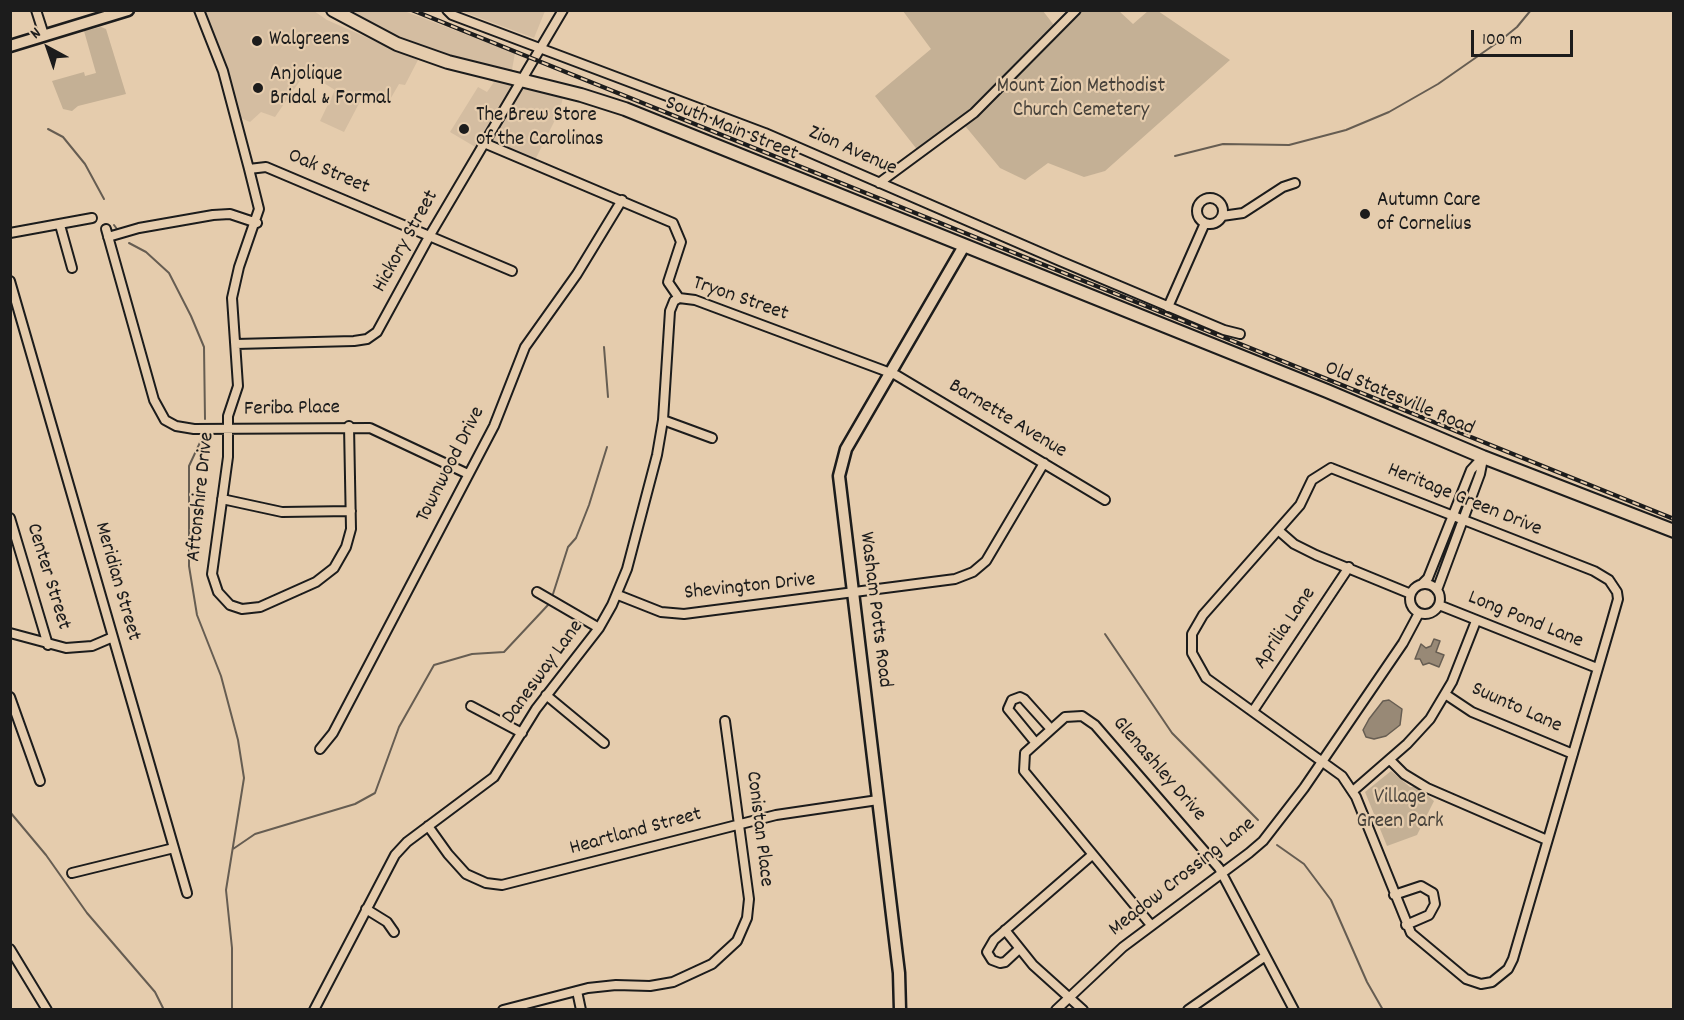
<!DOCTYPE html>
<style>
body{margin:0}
#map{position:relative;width:1684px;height:1020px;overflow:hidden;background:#e5ccad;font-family:Dekko,sans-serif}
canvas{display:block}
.frame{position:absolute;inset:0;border:12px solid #1c1c1c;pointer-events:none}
.north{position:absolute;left:18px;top:18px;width:60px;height:60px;-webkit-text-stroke:4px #e5ccad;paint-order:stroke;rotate:320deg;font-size:16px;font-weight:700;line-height:24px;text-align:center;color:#1c1c1c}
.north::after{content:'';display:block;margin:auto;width:21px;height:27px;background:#1c1c1c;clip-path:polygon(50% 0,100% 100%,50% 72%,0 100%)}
.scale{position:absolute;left:1471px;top:30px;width:102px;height:27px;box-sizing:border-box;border:3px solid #1c1c1c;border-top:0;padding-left:8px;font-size:18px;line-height:21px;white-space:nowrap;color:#1c1c1c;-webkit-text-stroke:4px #e5ccad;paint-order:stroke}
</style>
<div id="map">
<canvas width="1684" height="1020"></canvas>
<div class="frame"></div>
<div class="north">N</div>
<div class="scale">100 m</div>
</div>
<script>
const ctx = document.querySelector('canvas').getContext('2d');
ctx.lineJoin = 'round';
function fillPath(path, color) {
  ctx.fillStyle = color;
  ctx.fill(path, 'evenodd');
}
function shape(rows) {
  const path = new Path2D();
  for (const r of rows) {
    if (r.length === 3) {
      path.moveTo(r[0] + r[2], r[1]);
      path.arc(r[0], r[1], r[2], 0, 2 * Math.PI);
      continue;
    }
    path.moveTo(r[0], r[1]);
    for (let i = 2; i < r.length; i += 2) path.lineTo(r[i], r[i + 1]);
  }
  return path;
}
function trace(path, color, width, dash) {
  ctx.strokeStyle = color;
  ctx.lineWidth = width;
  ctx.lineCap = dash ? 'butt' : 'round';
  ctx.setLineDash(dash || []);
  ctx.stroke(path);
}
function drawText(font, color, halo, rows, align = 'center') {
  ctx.font = font + ' Dekko,sans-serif';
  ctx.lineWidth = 4.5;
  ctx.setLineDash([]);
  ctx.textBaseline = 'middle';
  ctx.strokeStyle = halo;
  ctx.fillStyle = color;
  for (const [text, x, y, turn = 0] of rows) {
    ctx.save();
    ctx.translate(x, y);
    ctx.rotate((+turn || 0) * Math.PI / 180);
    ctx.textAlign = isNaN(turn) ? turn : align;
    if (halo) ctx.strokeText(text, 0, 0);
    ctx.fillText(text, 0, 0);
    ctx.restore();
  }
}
const built = shape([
 [203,11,314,11,327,20,418,60,405,85,399,84,388,103,365,92,344,132,320,121,335,90,306,72,275,117,261,112,250,122,236,116,227,70],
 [347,11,404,11,515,53,511,75,437,55,386,33],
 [461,11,545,10,545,11,534,38],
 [494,82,563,97,560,110,535,160,484,136,477,148,450,132,478,87,487,92]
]);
const green = shape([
 [903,11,1043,11,1060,33,1083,11,1119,11,1133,24,1148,11,1158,11,1230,60,1105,171,1084,177,1048,163,1025,180,1000,168,961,121,919,152,875,96,931,49],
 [101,27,106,29,126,94,78,106,72,111,63,109,52,81,84,72,85,76,96,73,84,31],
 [1391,771,1410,787,1418,787,1434,801,1417,835,1387,846,1365,792]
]);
const water = shape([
 [1434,639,1440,641,1436,652,1444,655,1439,667,1429,663,1423,665,1420,659,1415,659,1421,644,1426,648,1431,646,1434,639],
 [1389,700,1402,709,1400,725,1386,736,1374,739,1366,737,1363,730,1369,719,1383,701,1389,700]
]);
const stream = shape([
 [48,129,63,137,85,164,104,199],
 [1175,156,1223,144,1289,145,1346,130,1389,112,1438,84,1501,40,1517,27,1531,10],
 [114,225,117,229],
 [129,243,146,252,169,273,191,316,204,347,205,419],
 [604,347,608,397],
 [204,434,189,466,189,566,197,615,221,676,238,740,244,778,226,890,232,948,232,1010],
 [553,594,568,547,576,538,589,505,607,447],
 [1105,634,1172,733,1258,820],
 [10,812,46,855,87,913,155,992,164,1010],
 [1277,845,1304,864,1331,900,1367,982,1383,1010],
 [233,849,255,834,355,804,375,793,399,727,434,665,472,654,504,652,548,605]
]);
const street = shape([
 [36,10,44,35],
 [199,10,223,71,249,169,266,167,512,271],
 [447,10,452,15,765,133,1060,261,1224,330,1240,334],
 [484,143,673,223,681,242,668,282,679,298,695,300,896,375,1105,500],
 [249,169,259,209,239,267,232,298,238,386,228,416,228,457,212,574,218,592,230,605,242,609,260,607,316,582,334,568,346,547,351,529,349,426],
 [879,183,974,113,1076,10],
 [1210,211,13],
 [1222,216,1243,213,1283,187,1295,183],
 [60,225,72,268],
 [106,229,154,400,165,420,176,426,194,429,370,428,468,474],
 [10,233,92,218],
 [108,237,139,228,213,215,230,214,257,223],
 [10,281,187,893],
 [1168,307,1205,223],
 [236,344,354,341,367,339,377,332,430,235,563,10],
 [663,420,712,438],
 [1331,468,1594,571,1609,580,1617,592,1618,599,1610,627,1513,959,1508,969,1492,982,1481,984,1466,979,1411,933,1356,797,1342,776,1206,678,1192,653,1192,634,1203,615,1300,505,1312,480,1331,468],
 [222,499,282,512,351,511],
 [10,518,48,645],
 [1278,530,1294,544,1316,555,1411,594],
 [1425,599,15],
 [1422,584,1428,578,1471,470,1483,457],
 [1437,590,1480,474,1483,459],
 [537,592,599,628],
 [618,595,661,612,684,614,955,579,973,572,986,561,1044,463],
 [1439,605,1597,668],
 [10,633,66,648,92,646,113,637],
 [1445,694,1472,712,1573,754],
 [546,695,604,743],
 [10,697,40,781],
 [471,706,522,733],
 [1253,711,1349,567],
 [1035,742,1008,709,1012,700,1020,697,1024,699,1050,728],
 [320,749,333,733,494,426,525,347,577,274,622,200],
 [1390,760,1404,774,1427,788,1547,840],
 [1353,791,1407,744,1430,719,1452,682,1476,621],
 [428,826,448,854,466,874,486,883,502,885,776,815,878,800],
 [72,873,174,848],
 [1394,895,1421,886,1433,893,1435,904,1429,915,1406,925],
 [366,909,387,922,394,932],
 [1151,925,1024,771,1025,753,1065,717,1082,716,1095,725,1219,868,1294,1010],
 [1005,930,1033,965,1083,1010],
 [10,949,47,1010],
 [1019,949,1005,962,1000,963,992,960,987,952,994,940,1092,855],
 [577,991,581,1010],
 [314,1010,395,855,407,842,494,777,536,709,599,628,612,605,627,569,657,455,663,420,670,311,674,301,679,298],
 [503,1010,588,988,616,985,650,986,673,982,712,964,737,941,747,918,749,899,725,721],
 [1056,1010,1123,947,1249,853,1263,841,1304,788,1403,643,1419,613],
 [1188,1010,1264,957]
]);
const secondary = shape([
 [10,46,128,10],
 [900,1010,899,973,839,476,846,449,964,246]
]);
const primary = shape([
 [333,10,397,44,448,62,581,95,625,109,1327,391,1483,457,1674,531]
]);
const rail = shape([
 [412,10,1674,519]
]);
const markers = [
 [257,41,6,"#1c1c1c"],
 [258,88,6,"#1c1c1c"],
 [464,129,6,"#1c1c1c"],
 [1365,214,6,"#1c1c1c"]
];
const poiNames = [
 ["Walgreens",269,41],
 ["Anjolique",270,76],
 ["Bridal & Formal",270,100],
 ["The Brew Store",476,117],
 ["of the Carolinas",476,141],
 ["Autumn Care",1377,202],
 ["of Cornelius",1377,226]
];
const parkNames = [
 ["Mount Zion Methodist",1081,88],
 ["Church Cemetery",1081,112],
 ["Village",1400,799],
 ["Green Park",1400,823]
];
const streetNames = [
 ["South Main Street",731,130,22],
 ["Zion Avenue",852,152,24],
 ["Oak Street",328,173,23],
 ["Hickory Street",407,242,-61],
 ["Tryon Street",740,300,19],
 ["Old Statesville Road",1399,400,23],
 ["Feriba Place",292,410,-1],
 ["Barnette Avenue",1007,420,31],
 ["Townwood Drive",452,465,-63],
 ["Aftonshire Drive",202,497,-84],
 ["Heritage Green Drive",1464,501,22],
 ["Center Street",47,577,73],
 ["Meridian Street",116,582,74],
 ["Shevington Drive",750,588,-6],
 ["Washam Potts Road",874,610,83],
 ["Long Pond Lane",1525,621,22],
 ["Aprilia Lane",1286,629,-56],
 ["Danesway Lane",544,673,-54],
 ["Suunto Lane",1516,709,24],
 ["Glenashley Drive",1158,770,49],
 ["Conistan Place",758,829,83],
 ["Heartland Street",636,833,-15],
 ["Meadow Crossing Lane",1183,878,-38]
];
fillPath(built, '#d4bda1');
fillPath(green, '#c4b095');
fillPath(water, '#988976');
trace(water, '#665d52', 1.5);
trace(stream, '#665d52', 2);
trace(street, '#1c1c1c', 12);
trace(secondary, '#1c1c1c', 15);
trace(primary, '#1c1c1c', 16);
trace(street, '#e5ccad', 8);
trace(secondary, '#e5ccad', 10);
trace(primary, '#e5ccad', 12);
trace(rail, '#1c1c1c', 4.5);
trace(rail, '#e5ccad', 2, [7]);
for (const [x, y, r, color] of markers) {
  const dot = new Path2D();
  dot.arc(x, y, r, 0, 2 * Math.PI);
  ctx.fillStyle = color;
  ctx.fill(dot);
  trace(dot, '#e5ccad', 2);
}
drawText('21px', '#1c1c1c', '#e5ccad', poiNames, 'left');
drawText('21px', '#46413a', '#e5ccad', parkNames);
drawText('21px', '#1c1c1c', '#e5ccad', streetNames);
</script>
